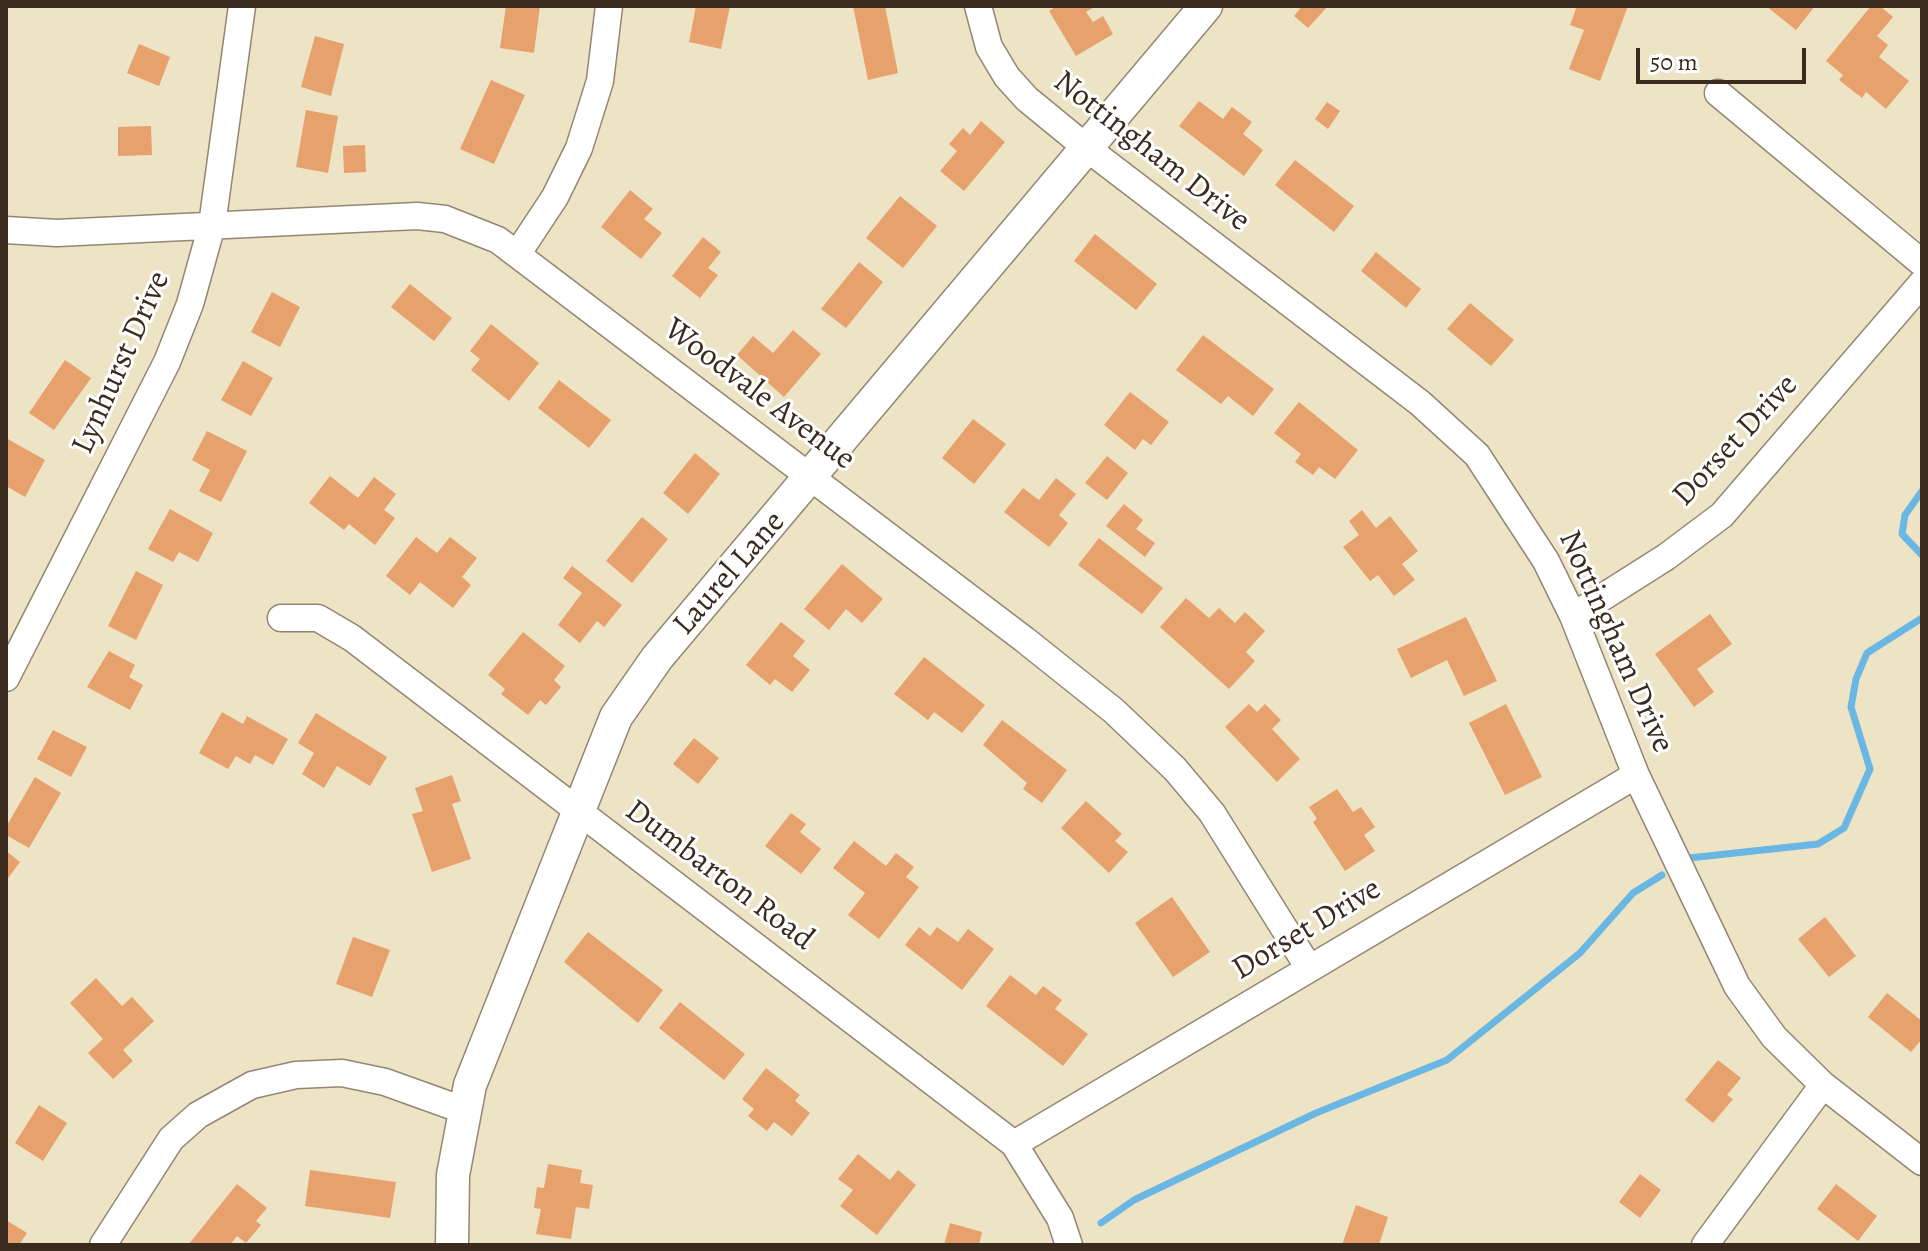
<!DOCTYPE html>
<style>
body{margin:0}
#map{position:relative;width:1928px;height:1251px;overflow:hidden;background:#ede3c5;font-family:Alegreya,serif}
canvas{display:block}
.frame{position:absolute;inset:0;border:8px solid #3b2a1e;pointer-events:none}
.scale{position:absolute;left:1636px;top:48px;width:170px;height:36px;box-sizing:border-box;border:4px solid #3b2a1e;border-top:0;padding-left:10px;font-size:24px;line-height:28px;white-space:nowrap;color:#3b2a1e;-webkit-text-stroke:6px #fff;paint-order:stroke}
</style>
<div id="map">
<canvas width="1928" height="1251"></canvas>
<div class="frame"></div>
<div class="scale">50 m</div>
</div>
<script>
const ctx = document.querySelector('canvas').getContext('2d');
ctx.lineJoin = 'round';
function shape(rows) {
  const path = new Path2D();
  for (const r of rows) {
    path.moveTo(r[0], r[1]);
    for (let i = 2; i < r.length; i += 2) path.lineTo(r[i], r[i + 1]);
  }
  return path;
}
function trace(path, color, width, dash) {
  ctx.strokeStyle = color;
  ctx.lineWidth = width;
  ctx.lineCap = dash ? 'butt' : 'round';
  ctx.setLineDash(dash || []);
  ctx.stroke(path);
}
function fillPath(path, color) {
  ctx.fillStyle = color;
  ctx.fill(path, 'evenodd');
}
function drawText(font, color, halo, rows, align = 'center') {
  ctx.font = font + ' Alegreya,serif';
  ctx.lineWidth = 6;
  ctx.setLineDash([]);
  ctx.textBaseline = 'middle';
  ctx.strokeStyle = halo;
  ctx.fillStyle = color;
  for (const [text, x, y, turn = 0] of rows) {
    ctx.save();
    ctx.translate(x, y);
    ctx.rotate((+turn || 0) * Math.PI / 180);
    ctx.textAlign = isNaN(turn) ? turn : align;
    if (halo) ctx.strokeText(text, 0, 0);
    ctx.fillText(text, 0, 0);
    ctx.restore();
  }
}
const stream = shape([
 [1922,491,1905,515,1902,534,1922,555],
 [1689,858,1818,844,1844,828,1870,769,1851,707,1856,679,1867,653,1922,618],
 [1101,1223,1134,1200,1316,1113,1447,1060,1580,953,1633,893,1662,875]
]);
const building = shape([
 [506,6,540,6,534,53,500,48],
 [696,6,730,6,721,49,689,42],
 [853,6,885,6,898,73,868,80],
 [1057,6,1096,6,1086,12,1093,22,1103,16,1113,34,1076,56,1049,11],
 [1302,6,1328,6,1308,28,1294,16],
 [1577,6,1628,6,1600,81,1569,69,1584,30,1570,25],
 [1766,6,1815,6,1796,30],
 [1871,6,1880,6,1893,17,1877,36,1888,45,1879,57,1909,81,1886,109,1866,92,1862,98,1839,80,1843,75,1826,61],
 [315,36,344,44,331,96,301,87],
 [139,44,170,57,159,86,127,73],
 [491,80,525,95,494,164,460,149],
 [1199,101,1223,119,1232,107,1252,122,1243,134,1263,150,1244,176,1179,126],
 [1327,102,1340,111,1328,129,1315,119],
 [306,110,338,116,328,173,296,167],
 [981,121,1005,142,964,191,940,171,957,151,949,144,963,128,970,135],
 [151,126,152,155,118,156,118,127],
 [365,145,366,172,344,173,343,146],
 [1295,160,1354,206,1334,232,1275,185],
 [630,190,653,209,644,219,662,233,641,259,601,227],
 [900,196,937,226,903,268,866,238],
 [1095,234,1157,284,1136,310,1074,261],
 [703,237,721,252,708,268,718,275,700,298,672,276],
 [1376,252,1421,289,1406,308,1361,271],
 [859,262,883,282,846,328,821,309],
 [410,284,452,318,434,341,391,307],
 [272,292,300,307,280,347,251,332],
 [1470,303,1514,340,1491,366,1447,329],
 [491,324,539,363,509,401,471,370,480,359,470,351],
 [793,330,821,354,784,397,737,355,753,336,773,353],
 [1203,335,1274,389,1253,416,1228,396,1221,404,1176,370],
 [65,360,91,378,54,430,29,413],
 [243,361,273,378,251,416,221,400],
 [559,380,611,420,589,448,538,408],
 [1130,392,1169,422,1151,445,1143,439,1135,450,1104,425],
 [1299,402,1358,450,1335,479,1319,467,1313,475,1295,462,1301,454,1274,433],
 [973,419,1006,444,974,484,942,458],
 [207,431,247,451,221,502,199,491,210,470,192,460],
 [6,438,45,460,25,497,6,486],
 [695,453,720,474,688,514,663,493],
 [1107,456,1128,473,1107,500,1085,483],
 [330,476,358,498,374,477,396,494,384,510,395,518,375,545,349,524,344,530,309,503],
 [1056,478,1076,494,1059,515,1068,523,1049,547,1004,512,1023,488,1039,500],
 [1124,504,1143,520,1136,529,1155,543,1145,557,1106,526],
 [170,509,213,533,198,562,179,552,173,562,148,549],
 [1362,510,1376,528,1390,516,1418,551,1402,564,1415,580,1394,596,1378,575,1370,581,1343,547,1359,535,1349,521],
 [642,517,668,539,632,583,606,561],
 [416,537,437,553,450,537,477,558,462,577,471,585,453,608,420,582,410,595,386,576],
 [1099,538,1163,588,1142,614,1078,565],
 [842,564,883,599,862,623,846,609,829,630,804,609],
 [572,566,622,605,604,627,597,621,580,643,558,625,582,593,563,578],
 [136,571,163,585,136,640,108,626],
 [1186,598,1209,618,1219,608,1235,623,1245,612,1265,631,1246,652,1255,661,1229,689,1160,627],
 [1710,614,1732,644,1697,669,1714,692,1694,707,1655,654],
 [1466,617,1497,681,1464,696,1447,660,1411,678,1397,649],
 [781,622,805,641,793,656,810,670,792,692,775,679,770,685,746,665],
 [523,632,565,666,554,680,561,687,546,705,540,700,528,715,501,694,505,689,488,675],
 [109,651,135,665,129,677,143,685,130,710,87,687],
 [924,657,985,705,962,733,934,712,928,720,894,694],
 [1249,704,1257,712,1265,704,1281,720,1272,729,1300,759,1277,782,1225,727],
 [1506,704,1542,777,1505,795,1469,723],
 [222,712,243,724,247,716,288,739,273,765,255,755,250,764,236,756,228,769,199,753],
 [316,713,387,757,370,786,337,766,324,788,302,774,314,753,298,743],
 [1002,720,1067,770,1042,803,1023,789,1027,783,983,745],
 [53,730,87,747,71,777,37,759],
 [694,738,719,758,698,784,673,764],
 [452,775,461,801,452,804,471,859,432,872,412,814,423,811,415,788],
 [35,777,61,793,29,848,6,835,6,827],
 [1337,789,1353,812,1361,807,1375,827,1364,835,1375,851,1345,871,1313,822,1317,819,1309,807],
 [1086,801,1122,834,1115,841,1128,852,1109,873,1061,828],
 [791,813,806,824,800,832,821,849,801,874,765,846],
 [854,841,886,866,896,853,914,867,906,877,919,887,879,939,848,915,865,893,833,868],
 [6,851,20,862,6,881],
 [1172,897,1210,952,1173,977,1135,923],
 [1825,917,1856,956,1829,977,1798,939],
 [919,927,930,936,937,927,958,942,968,929,994,949,962,990,905,945],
 [588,932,663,990,638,1023,564,962],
 [353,937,390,950,372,997,336,984],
 [1010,975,1036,995,1043,986,1062,1000,1055,1009,1088,1034,1063,1066,986,1006],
 [96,978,122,1006,132,997,154,1021,123,1050,133,1061,113,1079,88,1053,103,1039,70,1003],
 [1887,993,1922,1021,1922,1039,1911,1052,1868,1017],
 [680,1002,745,1054,724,1080,659,1028],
 [1718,1060,1741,1078,1727,1095,1733,1099,1713,1123,1685,1100],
 [766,1068,800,1095,795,1101,810,1113,792,1136,774,1122,767,1131,748,1116,754,1109,742,1099],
 [39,1105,67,1123,43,1161,15,1143],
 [858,1154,890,1180,898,1170,916,1185,877,1235,840,1206,853,1190,838,1179],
 [548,1164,582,1170,580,1183,593,1185,589,1209,576,1207,571,1239,536,1234,541,1209,534,1208,537,1187,544,1188],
 [310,1170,396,1182,390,1218,305,1206],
 [1640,1174,1661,1190,1640,1218,1619,1202],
 [237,1184,267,1208,256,1221,261,1225,246,1243,237,1236,230,1245,188,1245],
 [1836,1184,1877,1216,1858,1241,1817,1209],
 [1356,1205,1388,1217,1379,1245,1342,1245],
 [6,1220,27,1233,19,1245,6,1245],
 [950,1223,982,1232,979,1245,944,1245]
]);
const minor = shape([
 [978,6,989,47,1007,77,1027,99,1088,149,1420,403,1477,455,1546,561,1573,616,1636,775,1737,986,1774,1037,1823,1085,1922,1162],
 [1718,93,1922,263],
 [6,230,57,233,417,216,445,219,498,240,1025,640,1114,711,1175,769,1212,813,1309,968],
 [518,253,555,197,579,148,600,81,609,6],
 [1573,616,1666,557,1722,515,1922,283],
 [281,618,318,618,352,638,1014,1144,1060,1218,1069,1245],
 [6,678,167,362,190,304,212,225,242,6],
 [1014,1144,1636,775],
 [103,1245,171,1139,198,1115,252,1085,296,1075,342,1073,385,1082,463,1110],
 [1705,1245,1823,1085]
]);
const tertiary = shape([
 [452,1245,453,1175,470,1085,616,717,657,658,1206,6]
]);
const streetNames = [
 ["Nottingham Drive",1151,152,38],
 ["Lynhurst Drive",122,363,-66],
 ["Woodvale Avenue",759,395,37],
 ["Dorset Drive",1736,441,-47],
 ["Laurel Lane",730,574,-49],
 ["Nottingham Drive",1615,642,66],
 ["Dumbarton Road",719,876,37],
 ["Dorset Drive",1307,930,-31]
];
trace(stream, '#6ab7e3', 7);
fillPath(building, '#e7a16c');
trace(minor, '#948672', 29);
trace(tertiary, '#948672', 35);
trace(minor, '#fff', 26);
trace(tertiary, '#fff', 32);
drawText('32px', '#3b2a1e', '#fff', streetNames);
</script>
